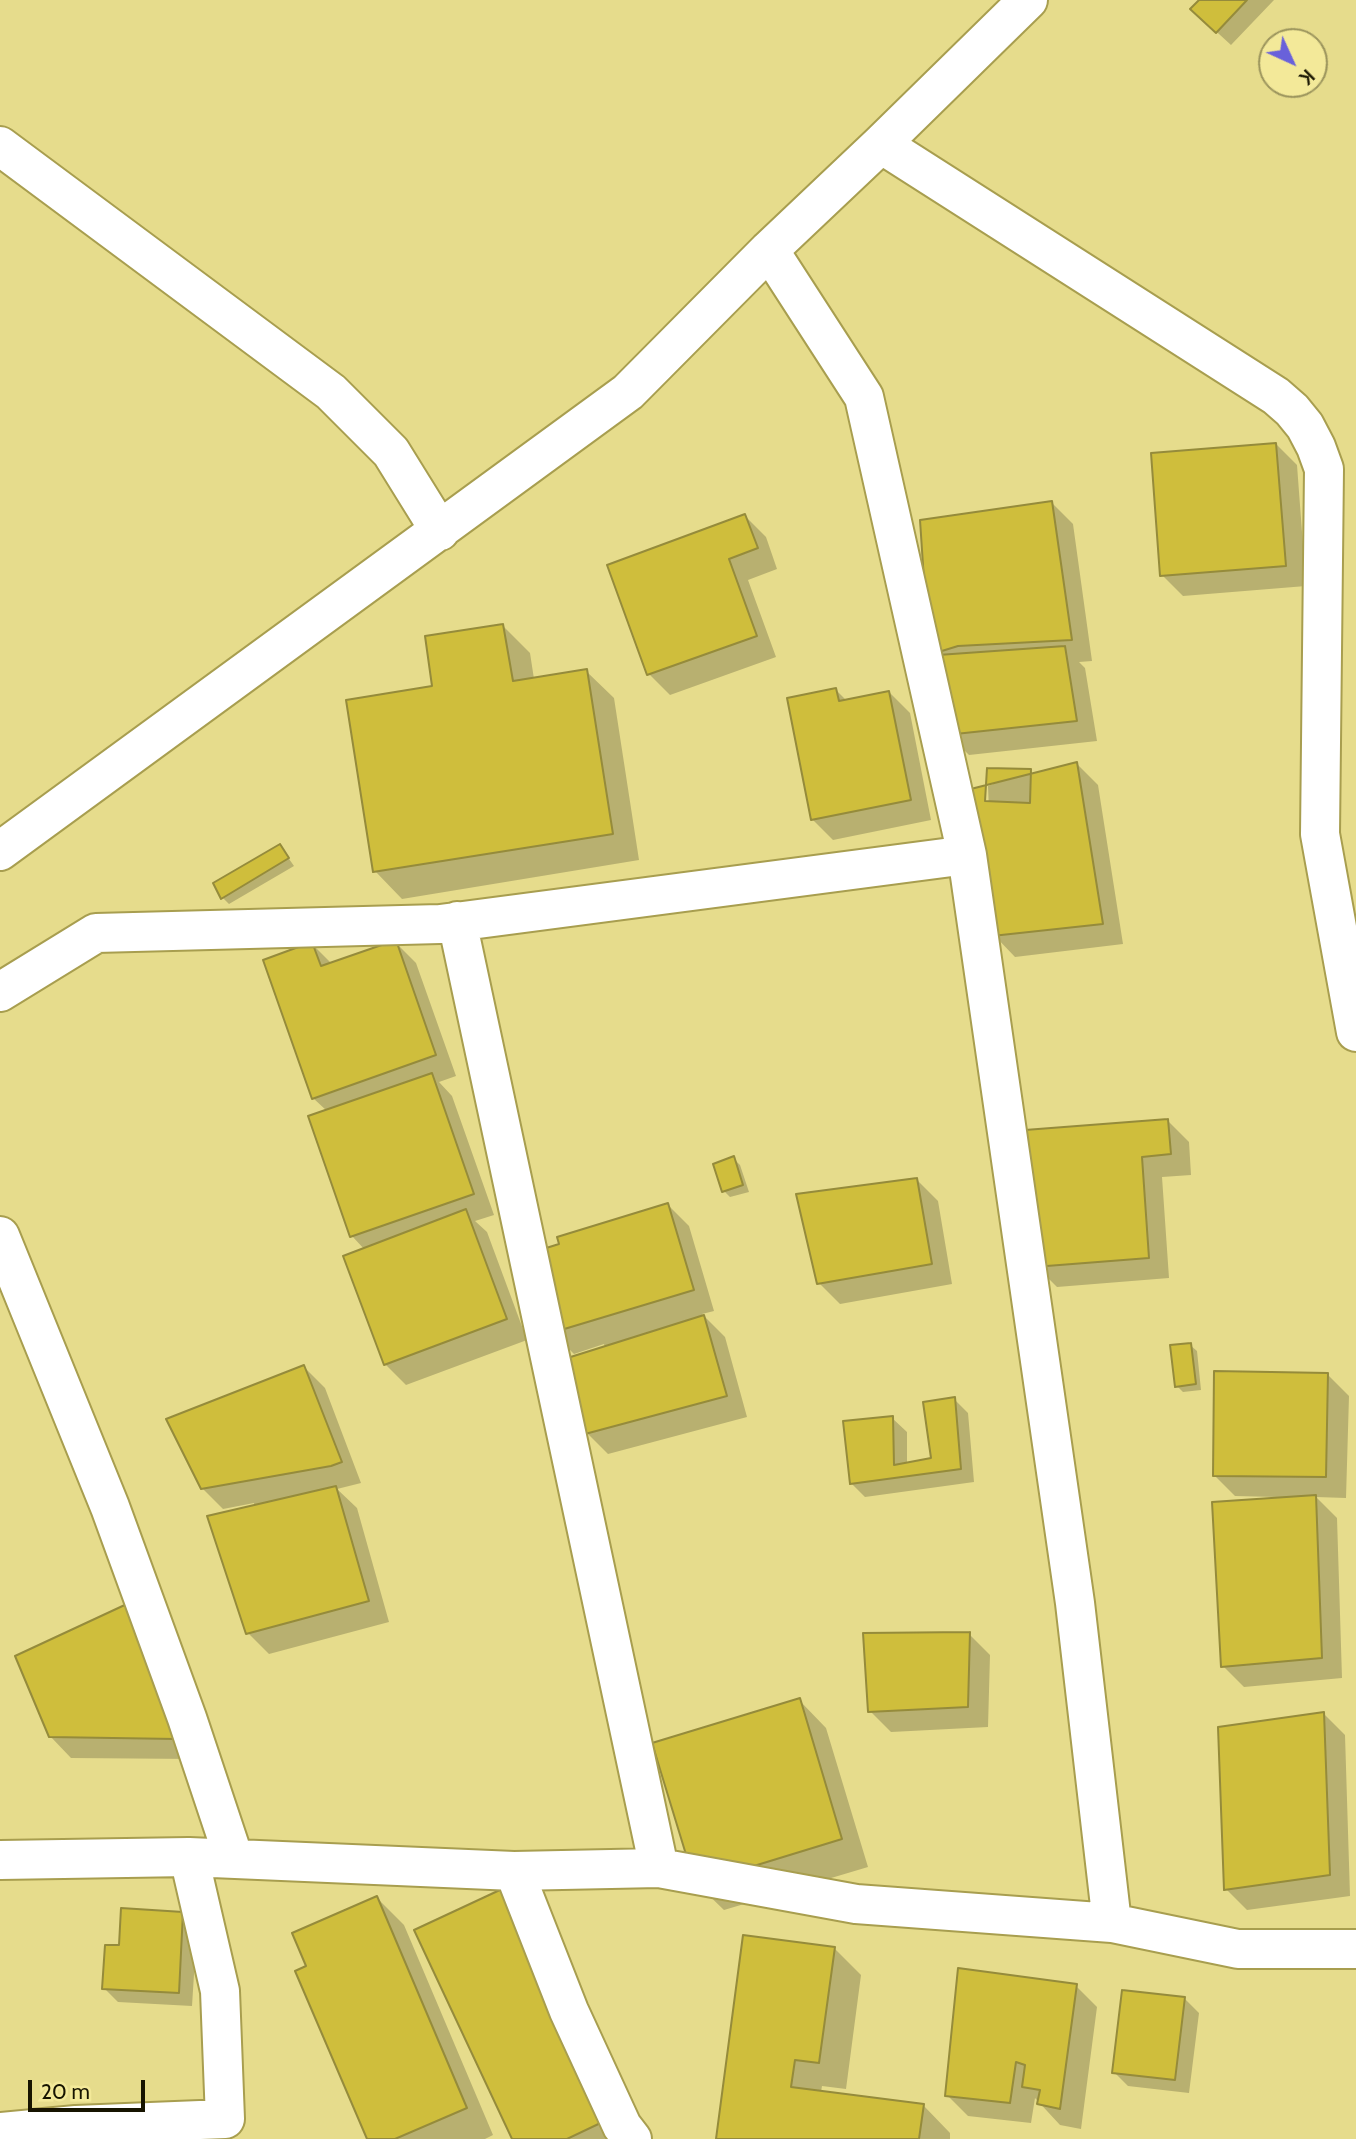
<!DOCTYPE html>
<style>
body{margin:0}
#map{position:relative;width:1356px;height:2139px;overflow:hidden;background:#e6dc8c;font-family:Cabin,sans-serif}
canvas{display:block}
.north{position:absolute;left:1258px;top:28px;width:70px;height:70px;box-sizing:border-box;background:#f3e999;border:2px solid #9b945c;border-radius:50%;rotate:135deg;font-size:19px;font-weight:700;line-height:28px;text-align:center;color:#171400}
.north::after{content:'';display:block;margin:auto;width:24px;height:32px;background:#6961da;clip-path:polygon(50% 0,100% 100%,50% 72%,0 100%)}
.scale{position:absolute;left:28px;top:2080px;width:117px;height:32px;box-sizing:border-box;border:4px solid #171400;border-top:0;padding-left:9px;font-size:21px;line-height:24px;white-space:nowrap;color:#171400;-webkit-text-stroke:5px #f3e999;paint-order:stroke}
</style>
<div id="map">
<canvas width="1356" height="2139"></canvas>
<div class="north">K</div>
<div class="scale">20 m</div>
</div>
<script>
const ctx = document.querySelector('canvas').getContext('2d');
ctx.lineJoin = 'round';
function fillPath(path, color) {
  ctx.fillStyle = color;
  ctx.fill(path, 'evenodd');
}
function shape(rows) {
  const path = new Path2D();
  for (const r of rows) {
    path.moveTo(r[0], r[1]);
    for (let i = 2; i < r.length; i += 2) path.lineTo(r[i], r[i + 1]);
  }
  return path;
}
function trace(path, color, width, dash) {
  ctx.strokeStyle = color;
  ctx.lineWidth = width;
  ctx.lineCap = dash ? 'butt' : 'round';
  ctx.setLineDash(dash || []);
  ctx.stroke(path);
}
const shadow = shape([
 [1201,0,1274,0,1231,45,1207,23],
 [1276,444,1297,465,1306,586,1183,596,1162,575],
 [1052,503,1073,524,1092,661,1079,662,1085,668,1097,741,969,755,948,734,931,654],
 [745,516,766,537,777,569,748,580,776,657,670,695,649,674],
 [503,626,530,653,534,679,586,671,614,698,639,860,402,899,375,871],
 [836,690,847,701,889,692,910,713,931,820,833,840,812,819],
 [1077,764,1098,785,1123,944,1015,957,994,935,988,786,1030,770,1034,775],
 [280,846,294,866,229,904,223,898],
 [395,942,416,963,456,1076,439,1082,452,1096,494,1215,475,1221,487,1232,527,1340,406,1385,385,1364,365,1250,352,1236,327,1111,313,1098,312,944,332,964],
 [1168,1121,1189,1142,1191,1175,1162,1177,1169,1278,1057,1287,1036,1266],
 [733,1158,740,1165,749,1192,730,1197,724,1191],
 [917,1180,938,1201,952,1284,840,1304,819,1283],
 [668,1205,689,1226,714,1311,702,1314,725,1337,747,1417,608,1454,587,1433,605,1348,604,1344,574,1354,553,1333],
 [1190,1345,1197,1351,1201,1390,1183,1392,1177,1386],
 [304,1367,325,1388,361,1483,337,1489,357,1508,389,1622,269,1654,248,1633,254,1503,223,1509,202,1488],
 [1328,1375,1349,1396,1346,1498,1316,1497,1337,1518,1342,1678,1244,1687,1223,1666,1276,1497,1235,1496,1214,1475],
 [954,1399,968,1413,974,1482,865,1497,851,1483,892,1418,907,1432,907,1464,933,1460],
 [129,1605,195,1759,71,1758,50,1736],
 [969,1634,990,1655,988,1727,891,1732,870,1711],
 [799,1700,826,1728,868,1867,724,1910,696,1883],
 [1324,1714,1345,1735,1350,1896,1247,1910,1226,1889],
 [501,1891,632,2139,514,2139],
 [377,1898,404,1925,493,2135,485,2139,369,2139,308,1967],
 [183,1913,197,1927,192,2006,118,2002,104,1988,120,1947],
 [834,1948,861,1975,846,2089,822,2086,821,2092,923,2105,950,2133,950,2139,718,2139],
 [1076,1986,1097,2007,1081,2129,1060,2125,1035,2098,1031,2123,968,2116,947,2095],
 [1185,1999,1199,2013,1189,2093,1128,2086,1114,2072]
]);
const building = shape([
 [1199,0,1247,0,1216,33,1190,9,1199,0],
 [1276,443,1286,566,1160,576,1151,453,1276,443],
 [1052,501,1072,640,958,646,929,655,920,520,1052,501],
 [745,514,758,548,729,559,757,636,647,675,607,565,745,514],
 [503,624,513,681,587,669,613,834,373,872,346,700,432,686,425,636,503,624],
 [1065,646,1077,721,946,735,938,655,1065,646],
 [836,688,839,701,889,691,911,800,811,820,787,698,836,688],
 [1077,762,1103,924,992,936,959,792,1077,762],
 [987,768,1031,769,1030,803,985,801,987,768],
 [280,844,289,858,221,899,213,883,280,844],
 [396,940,436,1055,312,1099,263,960,312,942,321,966,396,940],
 [432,1073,474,1194,350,1237,308,1116,432,1073],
 [1168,1119,1171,1154,1142,1157,1149,1258,1034,1267,1025,1130,1168,1119],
 [734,1156,743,1185,722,1192,713,1164,734,1156],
 [917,1178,932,1264,817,1284,796,1194,917,1178],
 [668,1203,694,1290,551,1333,527,1254,559,1244,557,1237,668,1203],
 [466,1209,507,1319,384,1365,343,1256,466,1209],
 [704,1315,727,1396,585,1434,561,1360,704,1315],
 [1191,1343,1196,1384,1175,1387,1170,1345,1191,1343],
 [304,1365,342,1462,331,1466,201,1489,166,1419,304,1365],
 [1214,1371,1328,1373,1326,1477,1213,1476,1214,1371],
 [955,1397,961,1469,850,1484,843,1421,893,1416,894,1465,931,1458,923,1402,955,1397],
 [336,1486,369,1601,246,1634,207,1516,336,1486],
 [1316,1495,1322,1658,1221,1667,1212,1502,1316,1495],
 [129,1603,176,1739,49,1737,15,1656,129,1603],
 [970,1632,968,1707,868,1712,863,1633,970,1632],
 [800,1698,842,1839,695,1884,652,1743,800,1698],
 [1324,1712,1330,1875,1224,1890,1218,1727,1324,1712],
 [502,1889,609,2119,567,2139,512,2139,414,1930,502,1889],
 [377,1896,467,2108,395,2139,367,2139,295,1971,306,1966,292,1933,377,1896],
 [121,1908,183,1912,179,1993,102,1989,105,1945,119,1945,121,1908],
 [743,1935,835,1947,819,2063,795,2060,791,2087,924,2104,919,2139,716,2139,743,1935],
 [958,1968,1077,1984,1060,2109,1037,2104,1040,2090,1022,2087,1025,2065,1016,2062,1010,2103,945,2096,958,1968],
 [1122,1990,1185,1997,1175,2080,1112,2073,1122,1990]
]);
const minor = shape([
 [881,144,1276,396,1292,410,1305,426,1316,447,1324,469,1320,834,1356,1032],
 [0,146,331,392,391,452,440,531],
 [769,250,864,397,967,855,1075,1603,1112,1923],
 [0,851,628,392,769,250,881,144,1028,0],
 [457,921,659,1868],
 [0,992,96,933,440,924,967,855],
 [0,1236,110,1507,187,1718,234,1859],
 [0,1860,189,1857,514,1871,659,1868,856,1904,1112,1923,1238,1949,1356,1949],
 [514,1871,569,2011,622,2126,632,2139],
 [0,2132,76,2125,225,2119,220,1991,189,1857]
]);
fillPath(shadow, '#0003');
fillPath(building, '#cfbe3c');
trace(building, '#958b3b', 2);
trace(minor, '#a89e4f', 42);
trace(minor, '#fff', 38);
</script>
